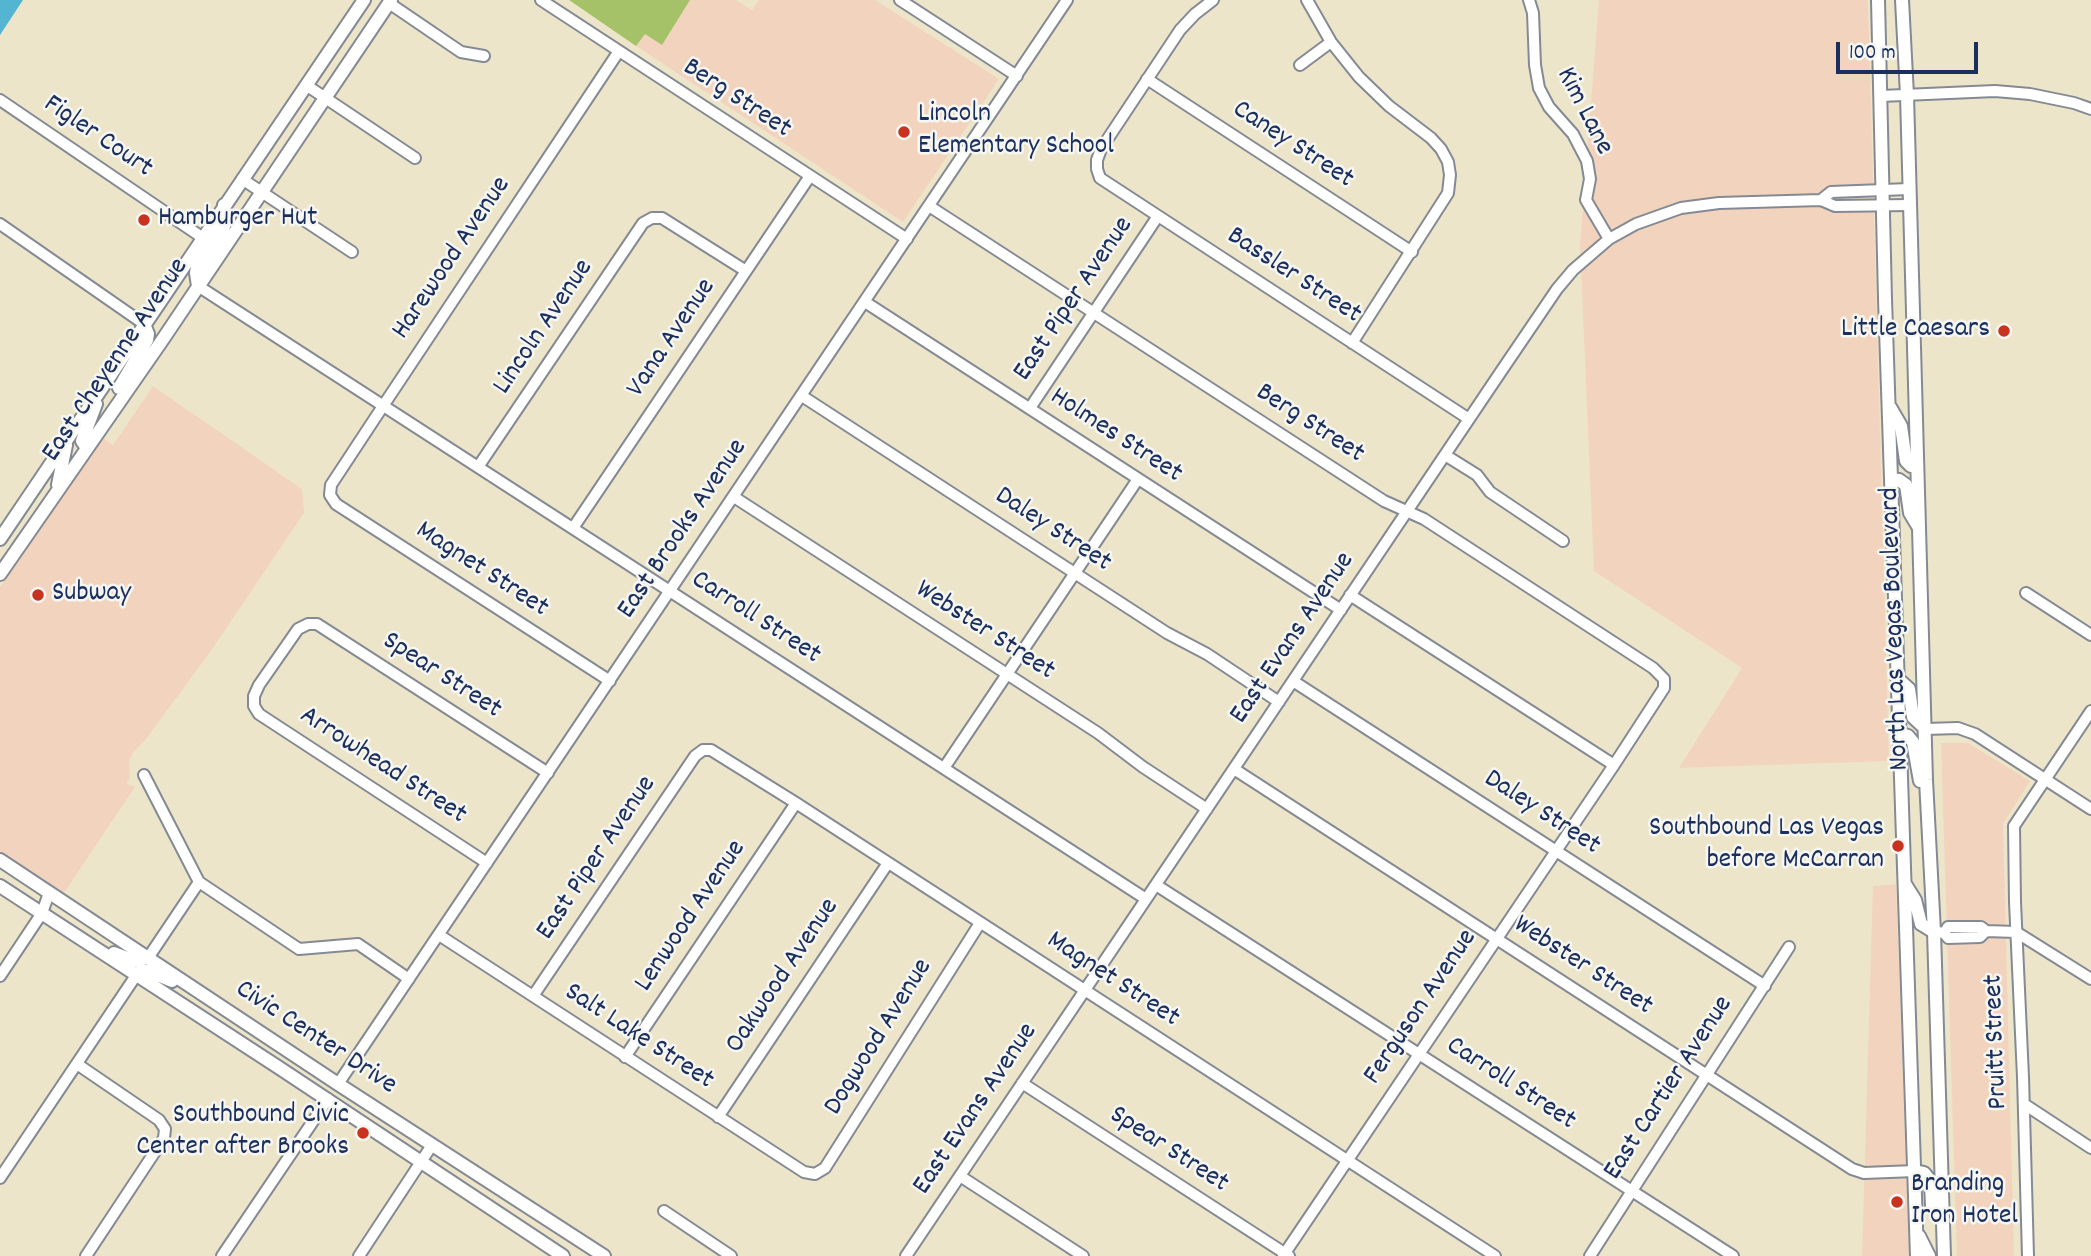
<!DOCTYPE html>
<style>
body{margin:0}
#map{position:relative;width:2091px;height:1256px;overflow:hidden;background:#ede5c9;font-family:Dekko,sans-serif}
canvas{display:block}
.scale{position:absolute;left:1836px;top:42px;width:142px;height:32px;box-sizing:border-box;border:4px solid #1b2f5e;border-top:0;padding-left:9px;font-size:21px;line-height:24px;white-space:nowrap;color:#1b2f5e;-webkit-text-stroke:5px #f6f6f2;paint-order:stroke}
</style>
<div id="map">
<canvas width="2091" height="1256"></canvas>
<div class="scale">100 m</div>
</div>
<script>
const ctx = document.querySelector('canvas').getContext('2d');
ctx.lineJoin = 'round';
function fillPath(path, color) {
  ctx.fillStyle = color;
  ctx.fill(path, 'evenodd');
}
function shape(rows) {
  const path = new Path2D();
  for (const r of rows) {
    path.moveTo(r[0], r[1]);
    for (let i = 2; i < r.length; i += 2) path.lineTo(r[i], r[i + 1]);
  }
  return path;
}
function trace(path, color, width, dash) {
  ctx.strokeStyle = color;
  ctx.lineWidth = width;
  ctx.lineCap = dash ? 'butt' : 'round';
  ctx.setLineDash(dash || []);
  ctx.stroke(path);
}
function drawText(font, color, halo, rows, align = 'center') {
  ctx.font = font + ' Dekko,sans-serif';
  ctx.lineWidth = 5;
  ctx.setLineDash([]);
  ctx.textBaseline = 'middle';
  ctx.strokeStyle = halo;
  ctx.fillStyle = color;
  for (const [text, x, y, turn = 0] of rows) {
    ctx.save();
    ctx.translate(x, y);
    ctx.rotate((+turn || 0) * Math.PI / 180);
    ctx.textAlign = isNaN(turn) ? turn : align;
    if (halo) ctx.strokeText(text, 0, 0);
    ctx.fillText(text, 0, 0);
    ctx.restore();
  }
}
const built = shape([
 [690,0,736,0,752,10,759,0,875,0,999,79,903,222,636,46,645,33,662,44],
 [1599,0,1868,0,1889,761,1679,768,1742,668,1594,571,1580,244],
 [153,386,302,489,304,513,208,655,146,739,133,753,129,761,130,778,126,783,135,787,64,893,0,851,0,587,103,438,113,445],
 [1941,743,1968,743,2030,781,2003,824,2014,1256,1957,1256],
 [1896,884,1909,1256,1862,1256,1873,886]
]);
const green = shape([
 [569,0,690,0,662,45,645,34,636,46]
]);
const water = shape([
 [0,0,23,0,0,35]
]);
const minor = shape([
 [541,0,907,239],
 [900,0,1017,76],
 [1213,0,1195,14,1180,30,1101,149,1097,160,1097,169,1100,178,1469,419],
 [1307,0,1331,42,1359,77,1389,106,1431,138,1441,149,1448,162,1450,175,1448,193,1352,343],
 [1529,0,1533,13,1535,65,1539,88,1549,107,1573,134,1587,161,1590,179,1586,200,1609,239],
 [389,3,461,52,484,56],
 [1300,65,1331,42],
 [1147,79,1412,252],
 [306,85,415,158],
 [1881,96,1995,91,2030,94,2074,103,2091,109],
 [0,100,203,238],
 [242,179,352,252],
 [1821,200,1831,192,1909,189],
 [929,206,1384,501,1424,519,1653,668,1664,679,1664,688,1614,765,1283,1256],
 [0,224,144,324],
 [198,286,1146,899],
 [865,302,1341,610],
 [802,396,1167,633,1207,654,1279,702],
 [1030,408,1158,216],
 [1445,455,1477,475,1490,492,1563,541],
 [478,467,643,223,652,218,662,218,746,271],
 [734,497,1098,733,1143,767,1207,809],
 [573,528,810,176],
 [2026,593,2091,635],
 [1350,595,1614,765],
 [610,681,336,504,330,495,331,485,383,406,619,51],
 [1293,681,1765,986],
 [1926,729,1958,728,1975,734,2091,809],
 [944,768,1138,479],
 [1234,769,1852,1169,1864,1173,1915,1171],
 [144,775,199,882,299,949,358,944,409,979],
 [487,863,259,714,254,706,254,696,259,685,298,629,308,624,317,624,548,773],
 [1156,885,1733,1256],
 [1937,932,1944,933,1948,938,1980,937,1986,931],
 [1944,933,1948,927,1981,927,1986,931,2016,932,2091,979],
 [439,935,804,1172,815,1174,825,1168,980,923],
 [148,958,199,882],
 [0,976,42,913,49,893],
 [533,996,695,756,703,750,711,750,796,803,1495,1256],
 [625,1057,796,803],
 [77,1064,159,1120,165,1129,164,1138,86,1256],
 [1022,1083,1289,1256],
 [338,1084,1067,0],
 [2024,1104,2091,1148],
 [718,1117,888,863],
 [960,1176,1083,1256],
 [0,1178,137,974],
 [664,1211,731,1256],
 [222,1256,328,1099],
 [359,1256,432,1145],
 [906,1256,1502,370,1557,289,1573,270,1609,239,1636,224,1681,208,1719,203,1821,200,1835,206,1909,205],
 [1590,1256,1789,947],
 [2028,1256,2023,1077,2015,902,2014,826,2091,711]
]);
const major = shape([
 [1878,0,1885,299,1917,1256],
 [1902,0,1907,95,1926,780,1934,932,1944,1256],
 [198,286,196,273,197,267,223,229,226,220,224,205],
 [119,388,147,340,148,334,144,324],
 [1890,407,1901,426,1906,461,1911,466,1917,466],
 [87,448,82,441,96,404],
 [1891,479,1899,480,1906,485,1910,513,1919,528],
 [58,485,66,445],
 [0,539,364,0],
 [0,574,163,339,391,0],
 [1898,679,1909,689,1913,717,1926,729],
 [1899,733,1908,736,1913,742,1920,781],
 [0,860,338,1084,604,1256],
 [1905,884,1915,900,1921,924,1934,932],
 [0,886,278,1067,563,1256],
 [114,953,135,961,148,958],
 [137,974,141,971,148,971,172,981],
 [1915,1171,1924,1173,1928,1178,1931,1183,1932,1206,1937,1213,1943,1217],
 [1919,1236,1929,1256]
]);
const markers = [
 [904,132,7,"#c8321e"],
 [144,220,7,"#c8321e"],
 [2004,331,7,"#c8321e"],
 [38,595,7,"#c8321e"],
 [1898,846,7,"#c8321e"],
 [363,1133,7,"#c8321e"],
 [1897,1202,7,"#c8321e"]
];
const streetNames = [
 ["Berg Street",736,100,33],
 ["Kim Lane",1583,112,63],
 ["Figler Court",97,138,34],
 ["Caney Street",1292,146,33],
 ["Harewood Avenue",453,259,-56],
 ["Bassler Street",1293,277,33],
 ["East Piper Avenue",1075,300,-56],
 ["Lincoln Avenue",545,328,-56],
 ["Vana Avenue",673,339,-56],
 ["East Cheyenne Avenue",117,361,-56],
 ["Berg Street",1309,425,33],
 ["Holmes Street",1115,437,33],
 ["East Brooks Avenue",684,530,-56],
 ["Daley Street",1052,531,33],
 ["Magnet Street",481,571,33],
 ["Carroll Street",755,619,33],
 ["North Las Vegas Boulevard",1897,629,-92],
 ["Webster Street",984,632,33],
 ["East Evans Avenue",1294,639,-56],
 ["Spear Street",441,677,33],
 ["Arrowhead Street",382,767,33],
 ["Daley Street",1541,814,33],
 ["East Piper Avenue",598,859,-56],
 ["Lenwood Avenue",692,917,-56],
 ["Webster Street",1582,967,33],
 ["Oakwood Avenue",784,977,-56],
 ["Magnet Street",1112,981,33],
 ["Ferguson Avenue",1422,1008,-56],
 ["Salt Lake Street",638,1038,33],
 ["Dogwood Avenue",880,1038,-58],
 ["Civic Center Drive",315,1039,33],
 ["Pruitt Street",1998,1042,-92],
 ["Carroll Street",1510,1085,33],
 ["East Cartier Avenue",1670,1089,-57],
 ["East Evans Avenue",977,1110,-56],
 ["Spear Street",1168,1151,33]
];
const poiNames = [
 ["Lincoln",918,116],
 ["Elementary School",918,148],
 ["Hamburger Hut",158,220],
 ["Little Caesars",1990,331,"right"],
 ["Subway",52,595],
 ["Southbound Las Vegas",1884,830,"right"],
 ["before McCarran",1884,862,"right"],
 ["Southbound Civic",349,1117,"right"],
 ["Center after Brooks",349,1149,"right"],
 ["Branding",1911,1186],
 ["Iron Hotel",1911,1218]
];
fillPath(built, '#f2d4be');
fillPath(green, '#a5c269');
fillPath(water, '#54b5d2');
trace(minor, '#848a94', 14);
trace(major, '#848a94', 16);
trace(minor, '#fff', 10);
trace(major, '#fff', 12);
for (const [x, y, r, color] of markers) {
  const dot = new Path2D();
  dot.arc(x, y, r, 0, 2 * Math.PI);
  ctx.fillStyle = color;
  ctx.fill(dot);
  trace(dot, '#f6f6f2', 2.5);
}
drawText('28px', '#1b2f5e', '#f6f6f2', streetNames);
drawText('28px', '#1b2f5e', '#f6f6f2', poiNames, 'left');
</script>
